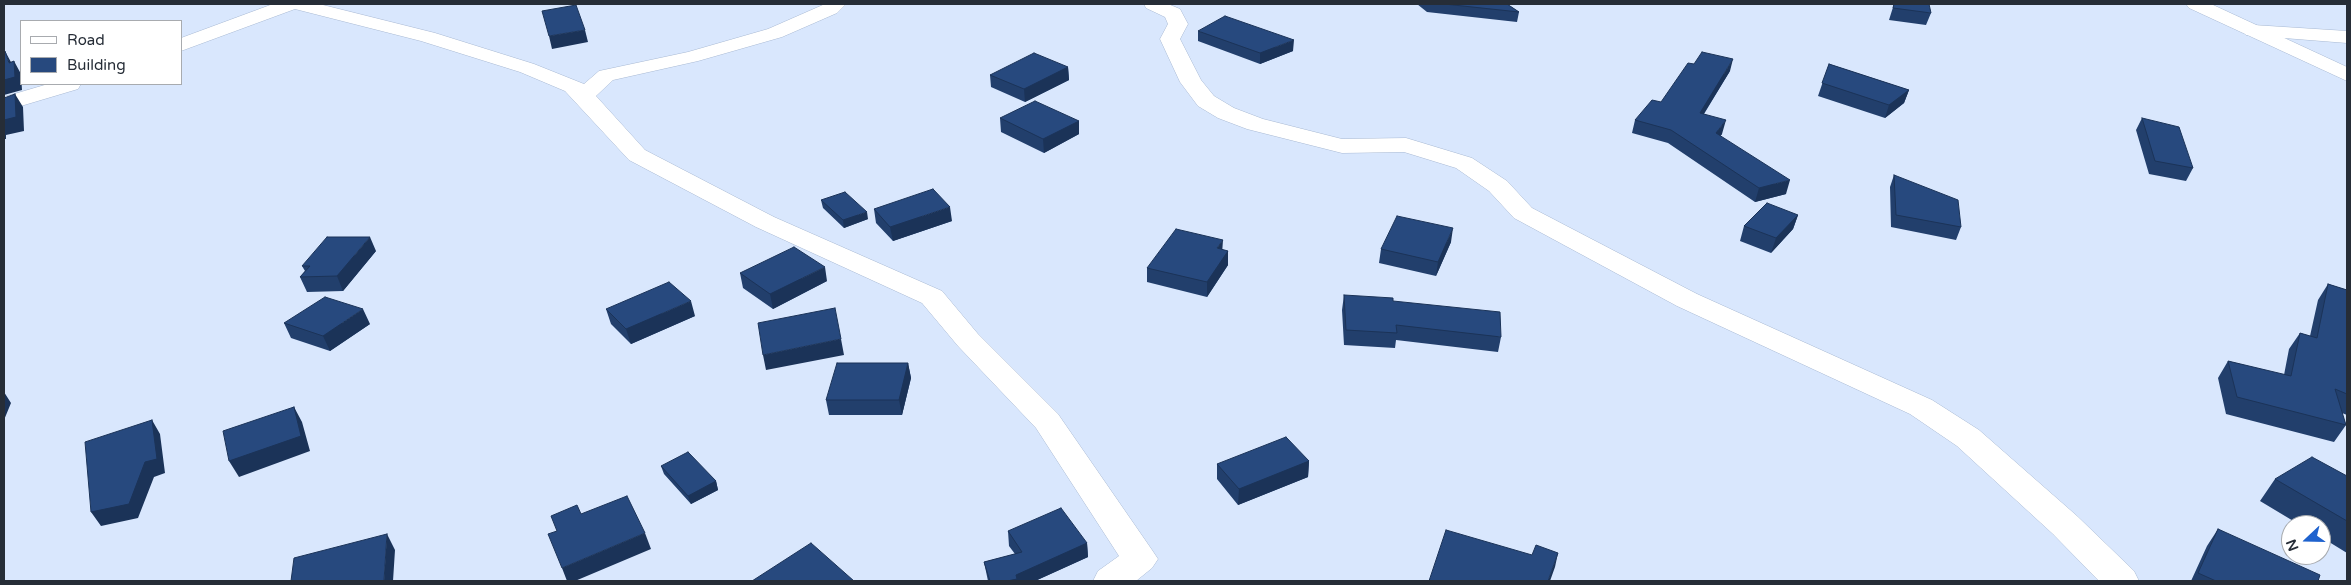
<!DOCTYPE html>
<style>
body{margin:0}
#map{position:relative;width:2351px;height:585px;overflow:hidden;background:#d9e7fd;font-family:"Varela Round",sans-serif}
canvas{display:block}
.frame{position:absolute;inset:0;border:5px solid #262d37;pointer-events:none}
.legend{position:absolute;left:20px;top:20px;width:162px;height:65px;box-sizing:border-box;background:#fff;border:1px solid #a8abaf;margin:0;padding:6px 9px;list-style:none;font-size:15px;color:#262d37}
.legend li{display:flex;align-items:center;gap:10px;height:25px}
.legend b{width:25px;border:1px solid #a8abaf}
.north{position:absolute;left:2281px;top:515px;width:50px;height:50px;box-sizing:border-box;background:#fff;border:1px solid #a8abaf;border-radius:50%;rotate:249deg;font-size:14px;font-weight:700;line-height:20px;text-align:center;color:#262d37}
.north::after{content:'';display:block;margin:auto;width:18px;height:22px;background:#1e62ce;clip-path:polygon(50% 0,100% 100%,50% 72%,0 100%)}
</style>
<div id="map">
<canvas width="2351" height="585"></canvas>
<div class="frame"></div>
<ul class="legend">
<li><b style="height:6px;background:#fff"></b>Road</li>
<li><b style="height:14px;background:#27497e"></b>Building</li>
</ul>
<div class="north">N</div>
</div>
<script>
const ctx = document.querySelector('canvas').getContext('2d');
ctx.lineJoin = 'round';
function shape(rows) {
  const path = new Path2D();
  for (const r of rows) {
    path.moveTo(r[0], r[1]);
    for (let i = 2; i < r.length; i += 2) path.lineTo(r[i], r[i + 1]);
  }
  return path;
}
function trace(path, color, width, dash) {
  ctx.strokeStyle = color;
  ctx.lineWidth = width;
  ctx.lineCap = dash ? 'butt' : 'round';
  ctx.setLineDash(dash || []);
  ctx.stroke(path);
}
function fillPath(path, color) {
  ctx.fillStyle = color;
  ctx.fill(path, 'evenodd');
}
const minor = shape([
 [273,4,319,4,435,33,534,64,584,84,599,71,688,52,768,29,825,4,846,4,837,13,782,37,698,61,613,80,596,96,645,150,774,217,942,291,978,334,1058,414,1152,550,1158,559,1152,568,1136,581,1093,581,1098,571,1119,556,1036,428,958,346,922,303,756,227,629,160,565,91,520,72,421,41,295,9,181,51,181,38,273,4],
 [1144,4,1168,4,1180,9,1188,24,1180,39,1201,80,1214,96,1234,108,1263,119,1342,139,1406,138,1472,158,1507,181,1532,208,1697,294,1932,400,1979,430,2077,516,2134,571,2139,581,2099,581,2053,534,1957,446,1910,414,1677,306,1514,218,1489,191,1456,168,1404,152,1342,153,1247,129,1218,118,1198,106,1180,82,1160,39,1168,24,1165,17,1146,8,1144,4],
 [2253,25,2347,31,2347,43,2246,35,2243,31,2246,27,2253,25],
 [48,84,81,84,78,89,4,111,4,97,48,84]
]);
const secondary = shape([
 [2186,4,2211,4,2347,67,2347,81,2189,8,2186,4]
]);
const wall = shape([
 [1417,4,1507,4,1519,12,1517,22,1427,12],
 [1894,4,1931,13,1926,25,1889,20],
 [1198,31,1293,51,1260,64,1198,41],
 [1829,64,1909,90,1904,103,1885,118,1818,96],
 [1068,67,1069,80,1025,102,991,87,990,75],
 [1730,71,1704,114,1722,134,1720,136,1786,194,1755,202,1668,143,1632,133,1635,120,1661,102],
 [1000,118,1079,121,1079,134,1044,153,1001,132],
 [2142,118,2193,168,2186,181,2149,174,2136,130],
 [1894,175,1961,227,1956,240,1891,227,1890,187],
 [821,200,868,219,844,228,823,208],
 [874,209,952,221,893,241,876,223],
 [1798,215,1793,229,1771,253,1740,241,1744,226],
 [1451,242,1436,276,1379,263,1381,249],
 [1222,250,1228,251,1228,265,1207,297,1147,282,1147,268],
 [376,251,343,291,307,292,300,277,305,271,302,266],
 [740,273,827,281,773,309,743,288],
 [2328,284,2347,290,2347,415,2342,413,2346,425,2334,442,2226,414,2218,378,2228,361,2284,375,2289,349,2300,333,2310,336,2318,300],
 [1344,295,1501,337,1498,352,1396,340,1395,348,1344,345,1342,310],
 [606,309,695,316,631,344,611,324],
 [284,323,370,324,330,351,291,338],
 [908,363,911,378,902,415,829,415,826,400],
 [1309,461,1308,477,1238,505,1217,479,1217,464],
 [661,466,716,481,718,490,691,504,664,474],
 [2347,476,2347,553,2321,537,2321,525,2300,525,2260,501,2275,479],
 [2218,529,2318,581,2191,581,2207,546],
 [1008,531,1087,543,1088,557,1035,581,988,581,984,562,1015,554,1009,546]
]);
const shadedWall = shape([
 [585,30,588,42,552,49,549,36],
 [1294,40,1293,51,1260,64,1260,53],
 [5,51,12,64,14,61,21,74,22,90,4,95,4,80,9,63],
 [1733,59,1730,71,1696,126,1700,113],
 [1068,67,1069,80,1025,102,1024,89],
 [1909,90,1904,103,1885,118,1889,105],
 [15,94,23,107,24,131,6,135,6,139,4,139,4,120],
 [1726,120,1722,134,1713,146,1716,133],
 [1079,121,1079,134,1044,153,1043,139],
 [1790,180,1786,194,1755,202,1759,188],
 [950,207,952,221,893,241,890,227],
 [867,212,868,219,844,228,843,220],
 [1798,215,1793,229,1771,253,1776,238],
 [1453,228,1451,242,1436,276,1438,262],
 [370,237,376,251,343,291,337,276],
 [1223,240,1222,254,1217,248],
 [1228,251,1228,265,1207,297,1207,282],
 [825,267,827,281,773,309,770,294],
 [691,301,695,316,631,344,626,329],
 [363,309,370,324,330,351,323,336],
 [841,339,844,355,766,370,763,355],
 [908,363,911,378,902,415,899,400],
 [4,392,11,403,4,420],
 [294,407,302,422,310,451,239,477,229,461],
 [152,420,160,434,165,473,154,477,138,518,101,526,91,512],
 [1309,461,1308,477,1238,505,1239,489],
 [716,481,718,490,691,504,688,496],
 [645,533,651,549,575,581,567,581,562,568],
 [387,534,395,550,393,581,384,581],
 [1087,543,1088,557,1035,581,1007,581,1016,575],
 [1558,553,1555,567,1550,581,1548,581]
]);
const building = shape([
 [1444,4,1507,4,1519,12,1444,4],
 [1894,4,1929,4,1931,13,1893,8,1894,4],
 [576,5,585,30,549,36,542,11,576,5],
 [1225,16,1294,40,1260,53,1198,31,1225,16],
 [4,51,5,51,9,63,14,61,15,77,4,80,4,51],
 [1702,52,1733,59,1700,113,1726,120,1716,133,1790,180,1759,188,1671,130,1635,120,1652,100,1661,102,1688,63,1694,64,1702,52],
 [1034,53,1068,67,1024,89,990,75,1034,53],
 [1829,64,1909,90,1889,105,1822,83,1829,64],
 [15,94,16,117,4,120,4,98,15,94],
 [1035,101,1079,121,1043,139,1000,118,1035,101],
 [2142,118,2179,127,2193,168,2155,161,2142,118],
 [1894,175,1958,200,1961,227,1896,215,1894,175],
 [933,189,950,207,890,227,874,209,933,189],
 [845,192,867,212,843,220,821,200,845,192],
 [1767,203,1798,215,1776,238,1744,226,1767,203],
 [1397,216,1453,228,1438,262,1381,249,1397,216],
 [1176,229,1223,240,1217,248,1228,251,1207,282,1147,268,1176,229],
 [327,237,370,237,337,276,300,277,310,266,302,266,327,237],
 [794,247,825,267,770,294,740,273,794,247],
 [669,282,691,301,626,329,606,309,669,282],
 [2328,284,2347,290,2347,394,2335,389,2346,425,2237,397,2228,361,2291,376,2300,333,2317,338,2328,284],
 [1344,295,1393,298,1393,301,1500,312,1501,337,1396,325,1397,333,1346,330,1344,295],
 [325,297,363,309,323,336,284,323,325,297],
 [835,308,841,339,763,355,758,323,835,308],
 [837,363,908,363,899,400,826,400,837,363],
 [294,407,301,436,229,461,223,431,294,407],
 [152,420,157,459,145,462,129,504,91,512,85,442,152,420],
 [1286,437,1309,461,1239,489,1217,464,1286,437],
 [688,452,716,481,688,496,661,466,688,452],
 [2312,457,2347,476,2347,521,2275,479,2312,457],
 [627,496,645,533,562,568,548,534,557,531,551,516,577,505,581,514,627,496],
 [1061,508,1087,543,1016,575,1017,579,1007,581,990,581,984,562,1022,552,1008,531,1061,508],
 [2218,529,2320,575,2318,581,2216,581,2198,573,2218,529],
 [1446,530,1532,555,1536,545,1558,553,1548,581,1429,581,1446,530],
 [387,534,384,581,291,581,294,558,387,534],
 [811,543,854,581,752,581,811,543]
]);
trace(minor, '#a8b9d3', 1);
trace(secondary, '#a8b9d3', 1);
fillPath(minor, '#fff');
fillPath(secondary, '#fff');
fillPath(wall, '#223f6c');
fillPath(shadedWall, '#1b3358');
fillPath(building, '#27497e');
trace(building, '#1b3358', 1);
</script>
